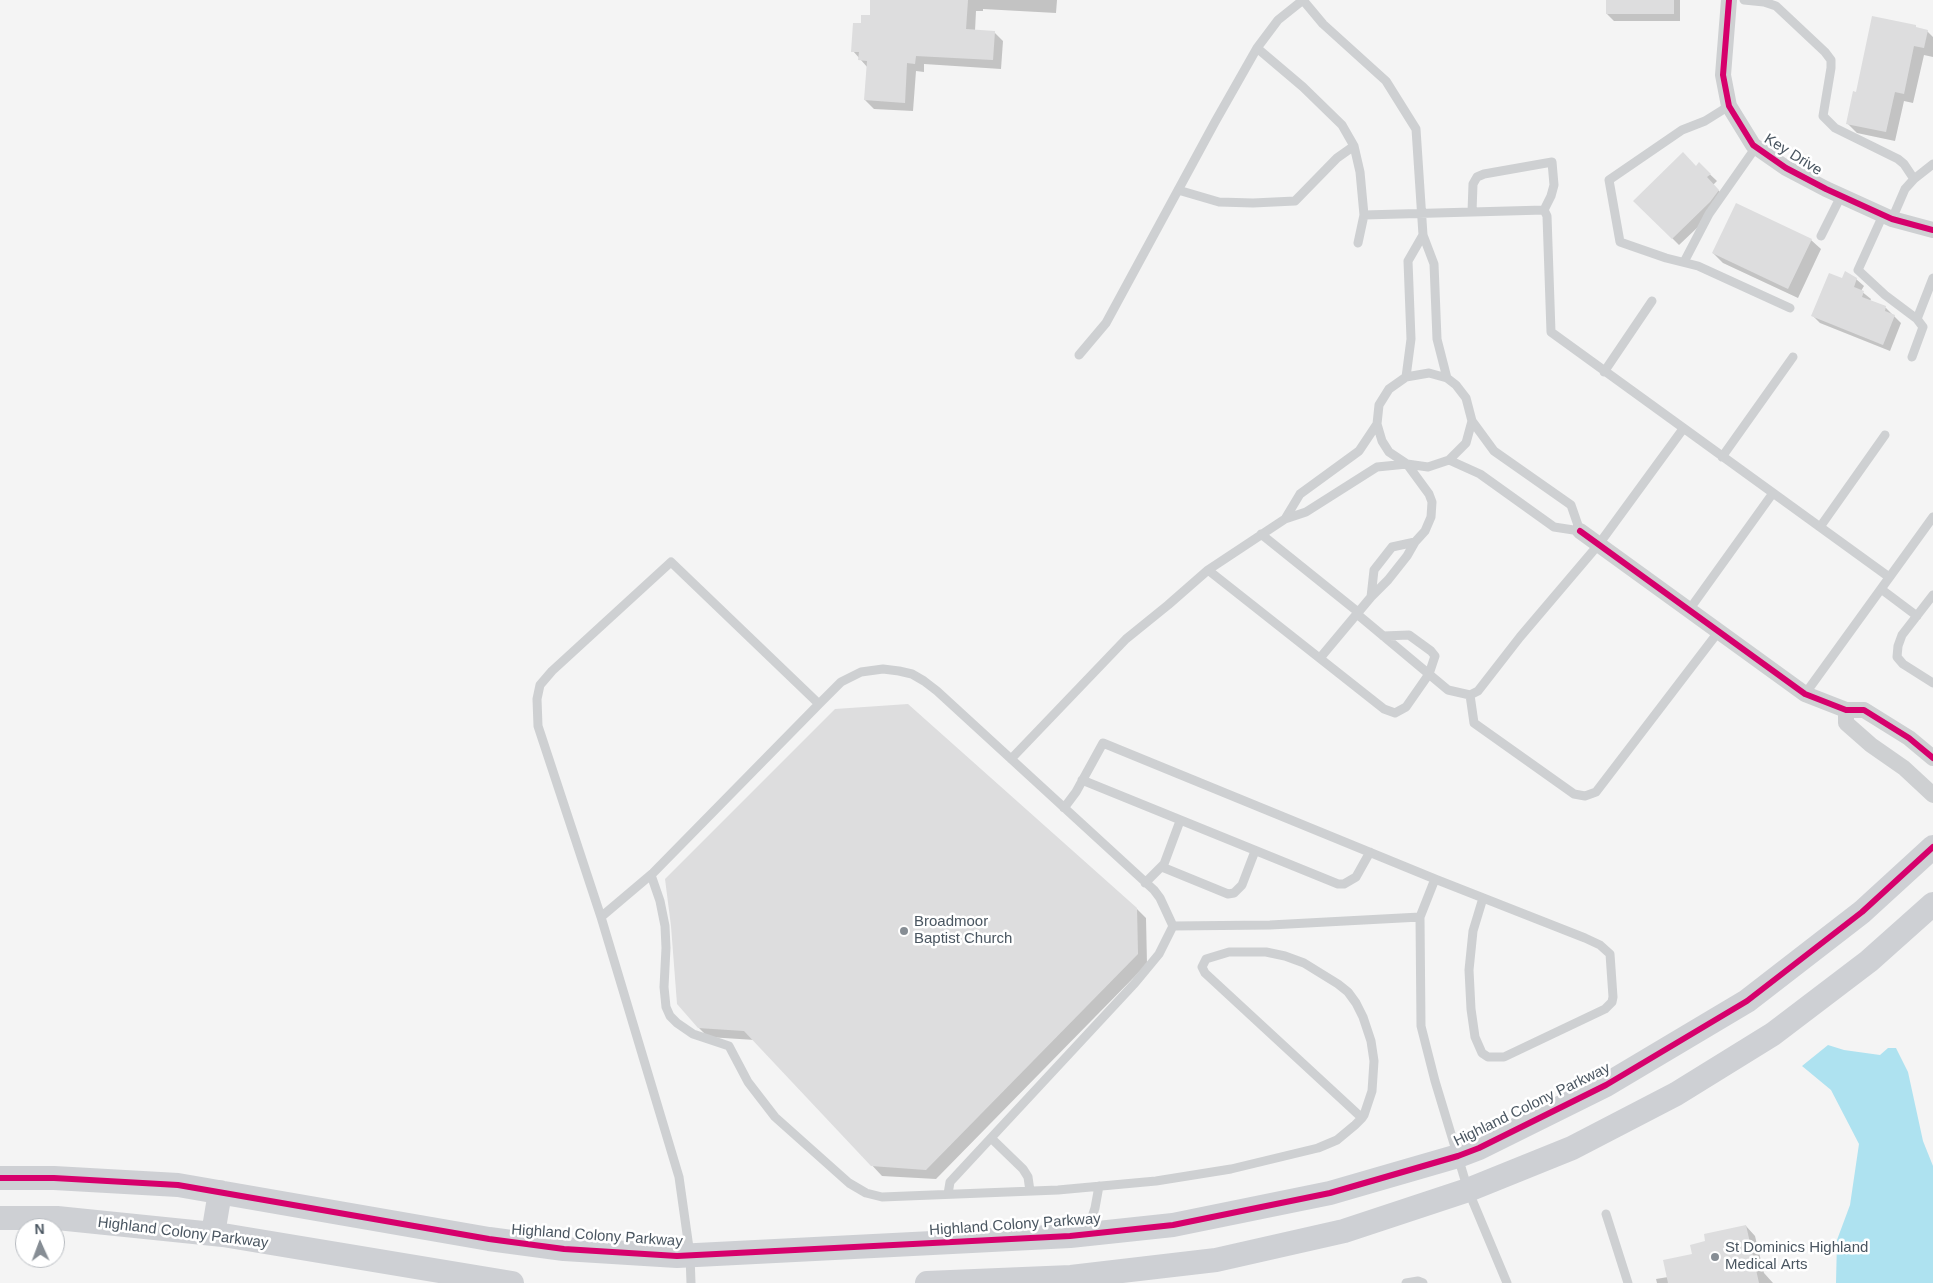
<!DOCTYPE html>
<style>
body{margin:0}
#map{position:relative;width:1933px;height:1283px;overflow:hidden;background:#f4f4f4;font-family:Helvetica,sans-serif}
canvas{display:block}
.north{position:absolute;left:15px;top:1218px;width:50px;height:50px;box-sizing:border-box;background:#fff;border:1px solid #b7bbc0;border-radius:50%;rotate:358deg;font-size:14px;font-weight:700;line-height:20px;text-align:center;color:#4a5661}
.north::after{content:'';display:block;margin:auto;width:18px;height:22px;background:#868d94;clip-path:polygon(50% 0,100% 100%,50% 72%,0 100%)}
</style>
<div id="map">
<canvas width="1933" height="1283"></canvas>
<div class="north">N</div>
</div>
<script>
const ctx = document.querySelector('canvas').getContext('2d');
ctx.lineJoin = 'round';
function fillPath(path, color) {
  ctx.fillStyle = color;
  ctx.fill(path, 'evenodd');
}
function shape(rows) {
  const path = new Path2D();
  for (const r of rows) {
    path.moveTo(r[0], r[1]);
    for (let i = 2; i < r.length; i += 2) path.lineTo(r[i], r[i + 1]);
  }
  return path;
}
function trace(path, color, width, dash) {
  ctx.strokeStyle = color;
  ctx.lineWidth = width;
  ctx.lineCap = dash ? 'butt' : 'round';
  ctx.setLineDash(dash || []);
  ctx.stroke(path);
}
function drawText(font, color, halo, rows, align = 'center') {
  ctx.font = font + ' Helvetica,sans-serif';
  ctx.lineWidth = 5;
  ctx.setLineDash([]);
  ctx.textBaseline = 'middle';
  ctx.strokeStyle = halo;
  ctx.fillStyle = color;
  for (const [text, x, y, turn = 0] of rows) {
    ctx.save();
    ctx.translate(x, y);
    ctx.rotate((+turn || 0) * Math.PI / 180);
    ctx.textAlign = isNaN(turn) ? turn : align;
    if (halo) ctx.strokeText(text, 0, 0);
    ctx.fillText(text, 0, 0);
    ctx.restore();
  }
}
const water = shape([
 [1828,1045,1844,1050,1880,1055,1888,1048,1896,1048,1908,1072,1923,1141,1933,1166,1933,1283,1836,1283,1837,1240,1850,1205,1859,1144,1831,1090,1802,1066]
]);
const shadow = shape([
 [872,0,1057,0,1056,13,983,9,983,11,976,11,975,31,994,32,1003,41,1001,69,924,64,924,72,916,71,913,111,874,109,865,100,868,68,853,51,862,24,871,17],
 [1607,0,1680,0,1680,21,1614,21,1607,14],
 [1918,29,1927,31,1933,37,1933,57,1924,55,1913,103,1904,101,1895,141,1857,133,1847,123,1857,94],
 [1699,164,1717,181,1713,185,1725,197,1717,209,1679,245,1635,201,1696,167],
 [1811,240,1821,249,1798,298,1723,263,1713,253],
 [1856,279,1864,286,1861,291,1871,299,1870,301,1886,308,1901,323,1890,351,1820,323,1813,316,1843,280],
 [1137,909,1146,918,1147,964,936,1179,882,1176,755,1040,708,1037,698,1027],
 [1746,1226,1755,1236,1764,1273,1773,1283,1657,1283,1656,1279,1668,1277,1707,1242]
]);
const building = shape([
 [870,0,968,0,966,29,995,31,993,60,916,56,915,64,907,63,905,103,864,100,867,61,858,60,859,52,851,52,853,23,861,23,861,15,870,15],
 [1606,0,1674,0,1674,14,1606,14],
 [1872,16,1916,25,1916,27,1928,30,1924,48,1914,46,1904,94,1895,92,1886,132,1846,124,1853,91,1856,92],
 [1683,152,1696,166,1699,162,1711,174,1707,177,1719,190,1710,202,1672,239,1633,201],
 [1736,203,1812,239,1788,289,1712,253],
 [1845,271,1857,278,1854,287,1864,291,1862,297,1886,306,1885,311,1895,315,1883,345,1811,316,1829,273,1842,278],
 [908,704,1137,908,1138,954,926,1170,871,1166,744,1031,698,1028,677,1004,671,926,665,879,835,709],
 [1746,1225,1759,1283,1668,1283,1663,1260,1692,1254,1690,1245,1705,1241,1704,1234]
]);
const lane = shape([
 [1303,0,1323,24,1386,81,1416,129,1423,235,1434,264,1437,339,1447,378],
 [1744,0,1764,2,1776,6,1825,52,1831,60,1831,68,1823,116,1835,128,1898,159,1904,164,1914,179],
 [1257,48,1303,87,1342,125,1354,146,1360,172,1364,215],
 [1729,106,1705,121,1682,130,1609,180,1620,242,1666,258,1698,266,1790,308],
 [1178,190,1219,202,1253,203,1295,201,1337,158,1354,146],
 [1472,212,1473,184,1477,177,1484,174,1552,162,1554,185,1551,196,1544,210],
 [1883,215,1858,270,1885,295,1917,319,1933,278],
 [1892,219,1905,189,1914,179,1933,164],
 [1821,236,1841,196],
 [1358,243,1364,215,1544,210,1547,216,1551,332,1889,577],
 [1684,262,1709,214,1756,147],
 [1079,355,1106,323,1215,122,1257,48,1278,20,1303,0],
 [1912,357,1923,327,1917,319],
 [1604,372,1652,301],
 [1406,377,1411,339,1408,261,1423,235],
 [1722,457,1793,357],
 [1449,460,1480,474,1554,527,1580,531,1571,505,1494,451,1472,421],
 [1285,519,1300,494,1359,451,1377,424],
 [1820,527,1885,435],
 [1261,534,1358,612],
 [1208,570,1384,709,1395,713,1406,707,1429,674,1435,656,1431,651,1409,635,1383,636],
 [1881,589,1917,616],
 [1933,595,1902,635,1898,646,1897,657,1903,664,1933,683],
 [1371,597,1388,580,1407,556,1415,542],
 [1689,610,1773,493],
 [1357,614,1448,690,1470,695,1478,691,1520,637,1599,544,1683,429],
 [1805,694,1933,517],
 [1470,695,1474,723,1574,794,1585,796,1596,792,1719,631],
 [1011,759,1126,639,1168,605,1208,570,1285,519,1306,512,1377,467,1407,464,1428,467,1449,460,1466,443,1472,421,1466,398,1456,385,1447,378,1429,373,1406,377,1389,389,1379,405,1377,424,1382,441,1389,452,1407,464,1429,494,1432,502,1431,517,1425,531,1415,542,1392,547,1374,570,1371,597,1320,658],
 [1082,780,1338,884,1344,884,1356,877,1370,852],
 [1064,808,1076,792,1103,743,1435,879],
 [1162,867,1228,894,1234,893,1242,885,1255,851],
 [651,875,660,901,665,926,666,948,664,987,666,1007,670,1016,677,1023,693,1034,729,1046,748,1082,775,1117,849,1183,866,1193,882,1197,1058,1190,1156,1181,1231,1169,1318,1148,1337,1140,1355,1125,1362,1118,1364,1115,1372,1091,1374,1061,1371,1041,1363,1017,1356,1003,1348,992,1338,984,1304,963,1285,956,1266,952,1229,952,1206,959,1202,967,1205,973,1362,1118],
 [1145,883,1164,864,1180,821],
 [1483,898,1473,931,1469,970,1471,1009,1475,1037,1482,1053,1488,1057,1504,1057,1605,1009,1612,1002,1613,997,1610,954,1600,945,1585,938,1435,879,1420,917,1421,1026,1435,1081,1468,1190,1507,1283],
 [601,917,653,873,819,704],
 [1173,926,1270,925,1420,917],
 [991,1138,1023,1169,1028,1177,1030,1191],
 [1606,1214,1628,1283],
 [1084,1230,1091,1220,1095,1208,1099,1186],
 [691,1283,690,1255,679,1177,601,917,538,726,537,699,540,685,552,671,671,562,819,704,841,682,861,672,883,669,899,671,912,674,924,681,937,691,1154,890,1160,898,1173,926,1159,954,1135,983,950,1182,948,1194],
 [1406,1283,1418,1281,1423,1283]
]);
const street = shape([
 [1729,0,1723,75,1729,106,1753,145,1786,168,1826,189,1892,219,1933,230],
 [1580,531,1805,694,1846,710,1864,710,1909,738,1933,758],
 [1846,710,1846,723,1871,745,1904,768,1933,795]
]);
const secondary = shape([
 [0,1178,54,1178,178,1185,489,1239,564,1249,677,1256,1070,1236,1173,1225,1330,1193,1458,1156,1479,1148,1606,1085,1747,1001,1862,912,1933,847],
 [0,1218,57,1218,223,1235,512,1283],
 [213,1234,220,1192],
 [927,1283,1071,1277,1216,1260,1344,1231,1468,1190,1572,1148,1676,1094,1773,1034,1869,961,1933,904]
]);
const cycleway = shape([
 [1729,0,1723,75,1729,106,1753,145,1786,168,1826,189,1892,219,1933,230],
 [1580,531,1805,694,1846,710,1864,710,1909,738,1933,758],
 [0,1178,54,1178,178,1185,489,1239,564,1249,677,1256,1070,1236,1173,1225,1330,1193,1458,1156,1479,1148,1606,1085,1747,1001,1862,912,1933,847]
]);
const markers = [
 [904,931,5,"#868d94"],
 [1715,1257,5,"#868d94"]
];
const streetNames = [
 ["Key Drive",1793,155,32],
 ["Highland Colony Parkway",1532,1105,-26],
 ["Highland Colony Parkway",1015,1225,-4],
 ["Highland Colony Parkway",183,1233,7],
 ["Highland Colony Parkway",597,1236,4]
];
const poiNames = [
 ["Broadmoor",914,922],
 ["Baptist Church",914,939],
 ["St Dominics Highland",1725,1248],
 ["Medical Arts",1725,1265]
];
fillPath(water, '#aee2f0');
fillPath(shadow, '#0003');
fillPath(building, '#ddddde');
trace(lane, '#ced0d2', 9);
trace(street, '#ced0d2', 16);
trace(secondary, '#ced0d4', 24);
trace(cycleway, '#d6006c', 6);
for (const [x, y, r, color] of markers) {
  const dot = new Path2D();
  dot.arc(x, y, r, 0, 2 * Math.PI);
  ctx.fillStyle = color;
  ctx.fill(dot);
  trace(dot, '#fff', 2);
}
drawText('15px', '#4a5661', '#fff', streetNames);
drawText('15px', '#4a5661', '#fff', poiNames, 'left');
</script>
